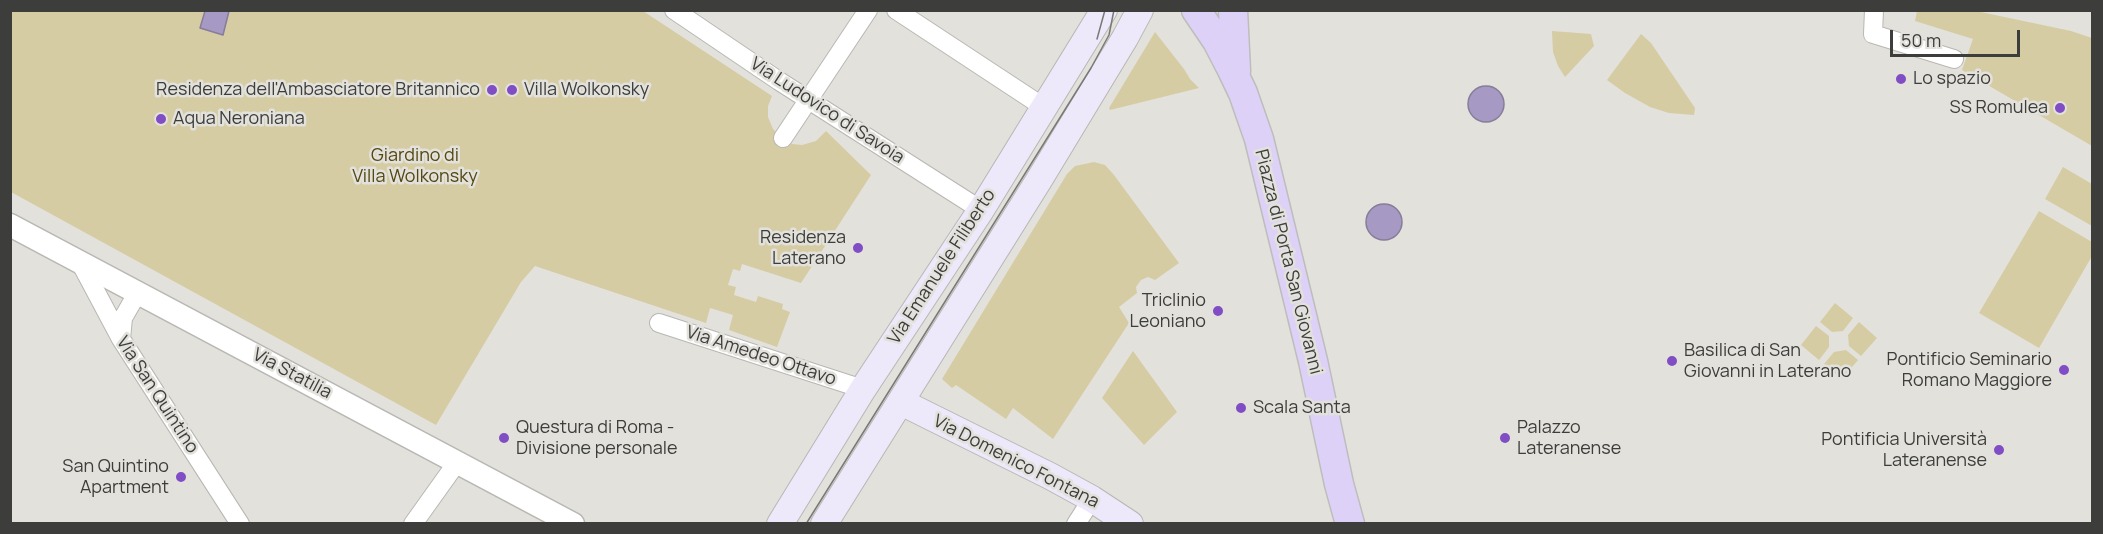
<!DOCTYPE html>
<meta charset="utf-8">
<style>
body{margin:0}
#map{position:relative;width:2103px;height:534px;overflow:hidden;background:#e2e1dc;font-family:Manrope,sans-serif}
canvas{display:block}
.frame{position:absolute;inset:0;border:12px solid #3d3d3b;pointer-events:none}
.scale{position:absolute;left:1890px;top:30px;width:130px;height:27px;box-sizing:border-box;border:3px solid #3d3d3b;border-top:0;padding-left:8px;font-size:18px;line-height:21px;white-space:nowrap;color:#3d3d3b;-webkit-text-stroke:4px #e2e1dc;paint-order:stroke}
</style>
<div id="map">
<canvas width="2103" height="534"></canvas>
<div class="frame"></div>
<div class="scale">50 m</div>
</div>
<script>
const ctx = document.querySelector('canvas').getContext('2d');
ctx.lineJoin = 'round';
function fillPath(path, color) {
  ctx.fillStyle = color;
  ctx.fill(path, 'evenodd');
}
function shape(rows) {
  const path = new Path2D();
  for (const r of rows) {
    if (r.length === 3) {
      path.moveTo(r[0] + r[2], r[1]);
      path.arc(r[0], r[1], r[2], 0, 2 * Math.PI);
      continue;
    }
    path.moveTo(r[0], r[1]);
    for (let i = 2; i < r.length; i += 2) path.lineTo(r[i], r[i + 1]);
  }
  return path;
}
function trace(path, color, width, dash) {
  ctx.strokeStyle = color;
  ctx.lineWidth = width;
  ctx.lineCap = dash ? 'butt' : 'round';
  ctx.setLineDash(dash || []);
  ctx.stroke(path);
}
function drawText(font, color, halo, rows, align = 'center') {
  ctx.font = font + ' Manrope,sans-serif';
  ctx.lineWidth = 5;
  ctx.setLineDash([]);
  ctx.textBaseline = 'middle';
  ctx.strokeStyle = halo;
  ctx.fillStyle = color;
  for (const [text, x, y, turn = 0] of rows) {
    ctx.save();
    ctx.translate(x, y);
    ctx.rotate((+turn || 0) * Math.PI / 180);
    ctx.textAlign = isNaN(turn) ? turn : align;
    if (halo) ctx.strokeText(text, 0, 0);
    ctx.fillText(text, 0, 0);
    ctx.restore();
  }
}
const green = shape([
 [10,11,205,11,200,28,223,34,229,11,643,11,772,96,768,106,768,117,773,129,778,134,792,144,802,145,816,141,826,131,871,175,801,283,742,264,740,271,733,269,728,285,736,287,734,295,756,302,758,296,783,304,782,309,790,312,777,347,729,330,733,315,710,308,706,323,535,266,521,282,436,425,11,192],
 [1917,11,1976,11,2071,31,2092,38,2092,146,1962,70,1973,39,1915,21],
 [1552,31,1591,34,1594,46,1565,77,1558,66,1553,52],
 [1155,32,1184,69,1190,79,1199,88,1110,110,1109,108],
 [1641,34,1651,43,1695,108,1694,115,1669,113,1650,107,1625,93,1607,80],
 [1094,162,1105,165,1114,175,1179,263,1155,280,1148,277,1141,280,1136,287,1137,293,1119,307,1129,323,1053,439,1013,408,1006,419,956,385,952,388,942,379,1067,174,1075,166],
 [2063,167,2092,184,2092,226,2045,199],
 [2039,211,2092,242,2092,256,2039,348,1979,313],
 [1835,303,1853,318,1843,331,1832,332,1820,322],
 [1859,322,1877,338,1861,356,1849,346,1848,335],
 [1816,326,1829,336,1829,347,1819,360,1801,345],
 [1846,350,1858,360,1842,379,1824,364,1834,352],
 [1133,351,1177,412,1144,445,1102,398]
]);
const water = shape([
 [205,11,229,11,223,35,200,28,205,11],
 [1486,104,18],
 [1384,222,18]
]);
const minor = shape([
 [674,10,779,81,981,210],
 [896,10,1045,108],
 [1874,10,1873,34,1954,59],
 [783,138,868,10],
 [80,262,121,339,240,524],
 [659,323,863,389],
 [121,339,123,318,138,292],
 [413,524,458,461],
 [1076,524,1092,499]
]);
const tertiary = shape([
 [10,225,573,524]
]);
const secondary = shape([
 [901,402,1050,476,1092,499,1130,524],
 [780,524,863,389,981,210,1104,10],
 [824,524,1039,180,1125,38,1140,10]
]);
const primary = shape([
 [1196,10,1217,41,1232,70,1243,93,1259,139,1313,361,1339,484,1350,524],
 [1233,10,1236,71]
]);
const tram = shape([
 [1097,39,1105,10],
 [806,524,1091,68,1109,35,1114,10]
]);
const markers = [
 [1901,79,6,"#804dc5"],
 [492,90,6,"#804dc5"],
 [512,90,6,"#804dc5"],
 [2060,108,6,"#804dc5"],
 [161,119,6,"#804dc5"],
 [858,248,6,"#804dc5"],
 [1218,311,6,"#804dc5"],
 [1672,361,6,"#804dc5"],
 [2064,370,6,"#804dc5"],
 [1241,408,6,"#804dc5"],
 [504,438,6,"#804dc5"],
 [1505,438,6,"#804dc5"],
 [1999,450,6,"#804dc5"],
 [181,477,6,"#804dc5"]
];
const poiNames = [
 ["Lo spazio",1913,79],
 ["Residenza dell'Ambasciatore Britannico",480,90,"right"],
 ["Villa Wolkonsky",524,90],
 ["SS Romulea",2048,108,"right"],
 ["Aqua Neroniana",173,119],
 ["Residenza",846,238,"right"],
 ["Laterano",846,259,"right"],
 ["Triclinio",1206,301,"right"],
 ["Leoniano",1206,322,"right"],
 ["Basilica di San",1684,351],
 ["Giovanni in Laterano",1684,372],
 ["Pontificio Seminario",2052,360,"right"],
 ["Romano Maggiore",2052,381,"right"],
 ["Scala Santa",1253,408],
 ["Questura di Roma -",516,428],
 ["Divisione personale",516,449],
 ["Palazzo",1517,428],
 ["Lateranense",1517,449],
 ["Pontificia Università",1987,440,"right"],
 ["Lateranense",1987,461,"right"],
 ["San Quintino",169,467,"right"],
 ["Apartment",169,488,"right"]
];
const streetNames = [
 ["Via Ludovico di Savoia",827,111,33],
 ["Piazza di Porta San Giovanni",1288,262,76],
 ["Via Emanuele Filiberto",942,267,-57],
 ["Via Amedeo Ottavo",761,356,18],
 ["Via Statilia",292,374,28],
 ["Via San Quintino",157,395,57],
 ["Via Domenico Fontana",1016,462,27]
];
const parkNames = [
 ["Giardino di",415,156],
 ["Villa Wolkonsky",415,177]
];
fillPath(green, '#d6cca3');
fillPath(water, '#a699c3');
trace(water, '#867d9a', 1.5);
trace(minor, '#b8b7b3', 20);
trace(tertiary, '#b8b7b3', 25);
trace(secondary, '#b8b7b3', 28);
trace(primary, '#bdbdbc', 31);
trace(minor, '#fff', 18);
trace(tertiary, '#fff', 22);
trace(secondary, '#eee8fb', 26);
trace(primary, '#ded1f8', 28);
trace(tram, '#7a7976', 1.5);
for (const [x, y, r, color] of markers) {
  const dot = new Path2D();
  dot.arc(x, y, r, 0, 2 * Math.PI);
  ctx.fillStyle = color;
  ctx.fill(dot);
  trace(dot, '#e2e1dc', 2);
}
drawText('18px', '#3d3d3b', '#e2e1dc', poiNames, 'left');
drawText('18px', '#3d3d3b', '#e2e1dc', streetNames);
drawText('18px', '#54470f', '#e2e1dc', parkNames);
</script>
